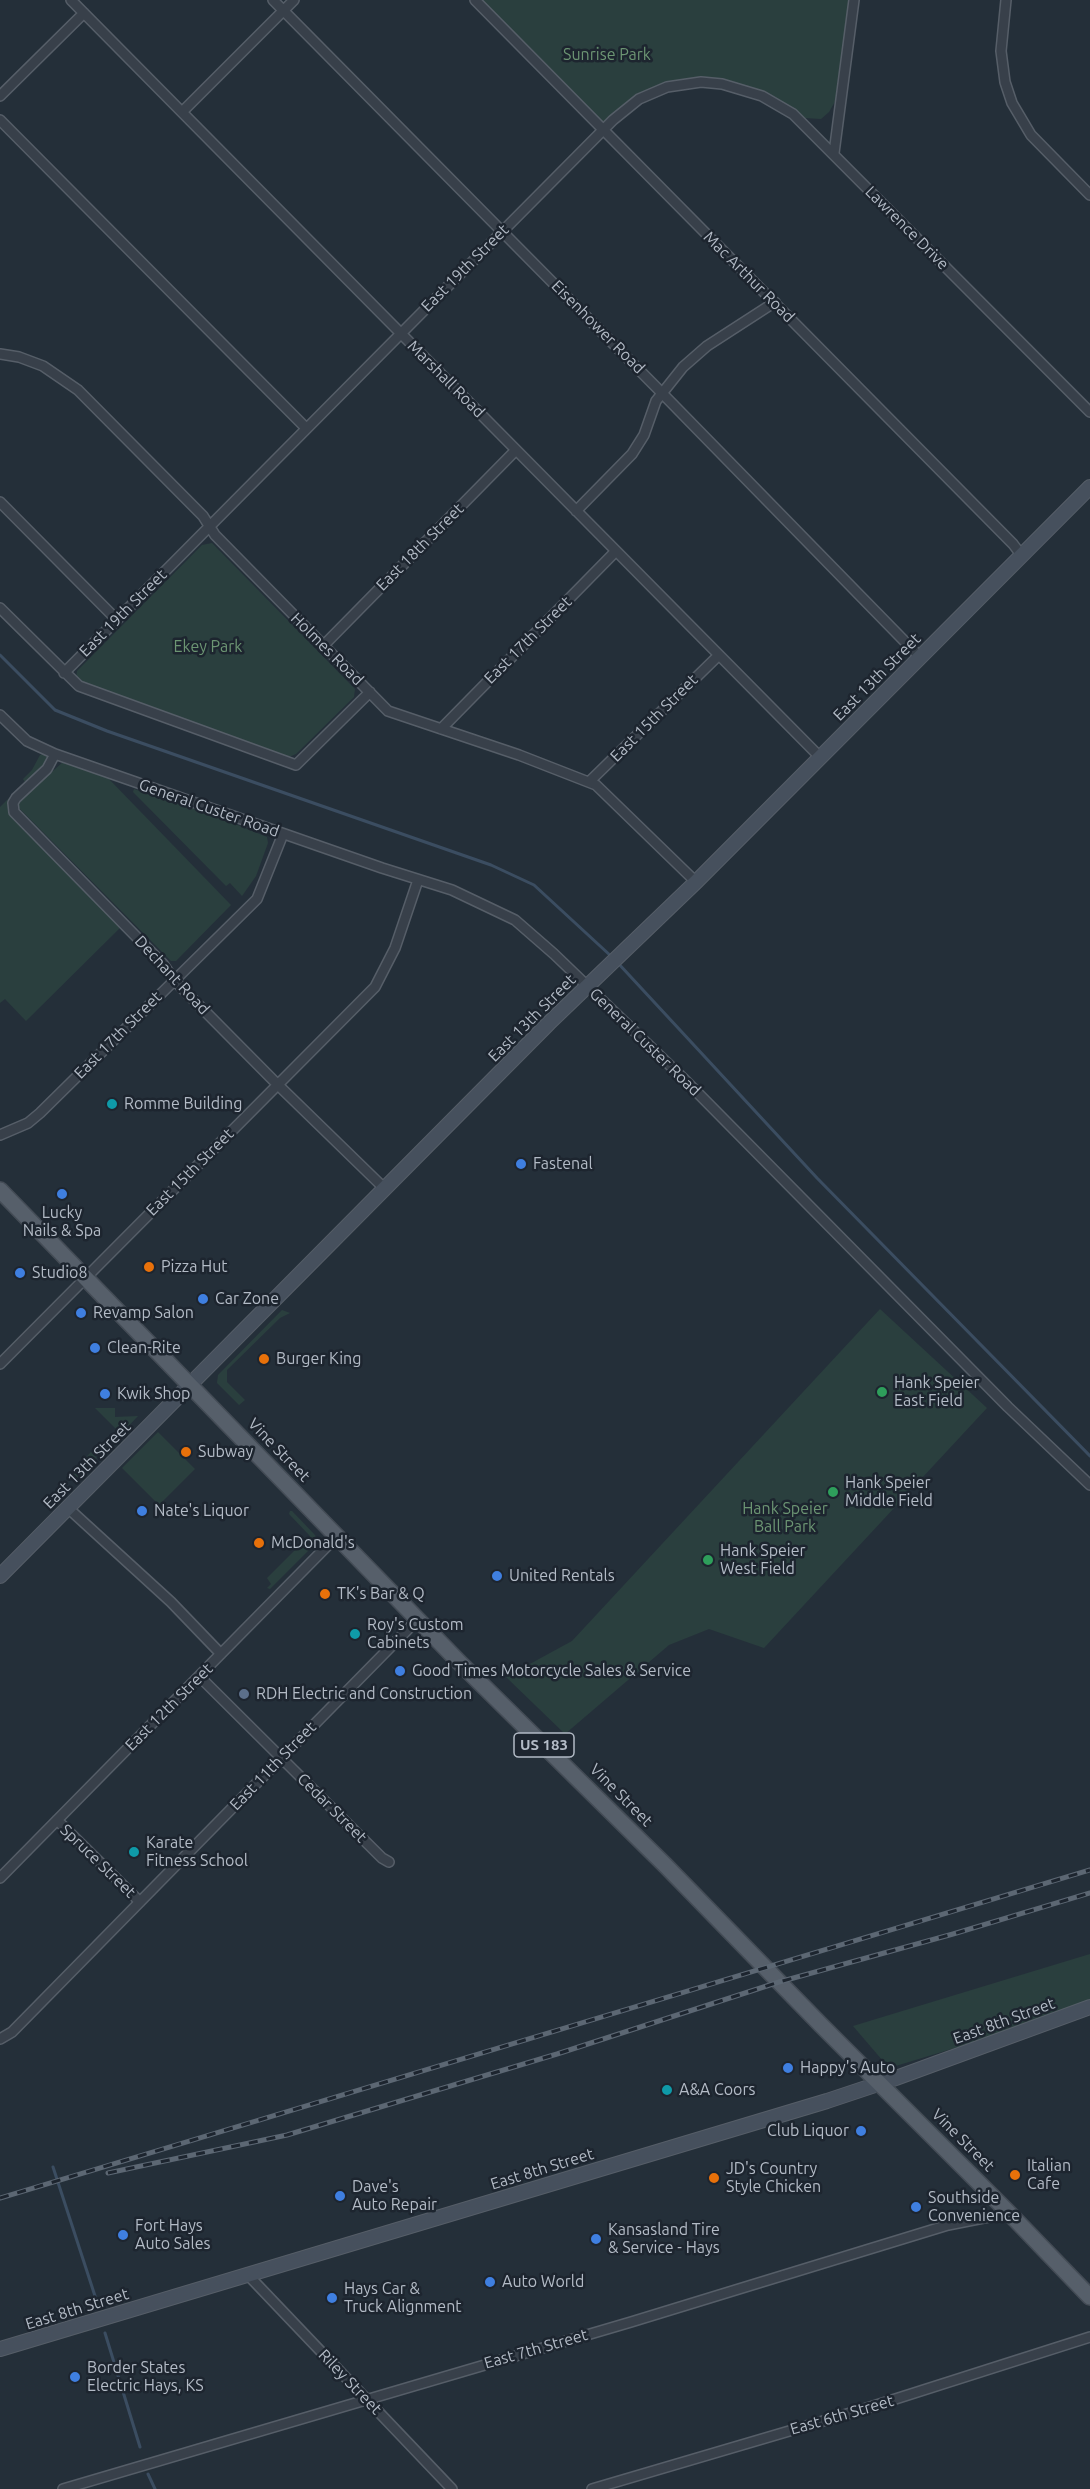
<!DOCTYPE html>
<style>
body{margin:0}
canvas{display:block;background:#242f39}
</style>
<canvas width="1090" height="2489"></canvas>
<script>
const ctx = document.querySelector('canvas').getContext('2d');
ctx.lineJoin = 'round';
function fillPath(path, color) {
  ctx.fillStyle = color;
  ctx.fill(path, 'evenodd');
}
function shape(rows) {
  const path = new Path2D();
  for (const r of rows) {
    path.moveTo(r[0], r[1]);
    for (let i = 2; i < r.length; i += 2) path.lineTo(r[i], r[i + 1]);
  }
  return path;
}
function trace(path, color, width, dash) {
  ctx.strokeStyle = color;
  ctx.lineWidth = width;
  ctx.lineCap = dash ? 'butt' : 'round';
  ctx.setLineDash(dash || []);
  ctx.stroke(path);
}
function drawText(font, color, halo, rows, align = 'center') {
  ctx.font = font + ' Ubuntu,sans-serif';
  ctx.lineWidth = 5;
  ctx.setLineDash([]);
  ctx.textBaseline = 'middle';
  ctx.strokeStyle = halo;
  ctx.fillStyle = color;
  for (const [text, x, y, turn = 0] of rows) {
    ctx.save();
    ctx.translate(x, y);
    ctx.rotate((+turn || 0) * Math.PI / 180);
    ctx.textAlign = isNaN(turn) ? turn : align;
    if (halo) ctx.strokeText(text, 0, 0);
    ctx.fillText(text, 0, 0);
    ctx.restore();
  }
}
const green = shape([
 [475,0,854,0,837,98,829,112,821,119,805,118,762,96,701,82,651,93,603,130],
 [212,543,355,689,354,697,296,754,289,757,76,680,77,671,202,545],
 [48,751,55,754,13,808,124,924,26,1021,5,999,0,1003,0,807,25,782,23,779,32,770,40,755],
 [63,762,106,776,231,905,176,961,171,961,18,807,18,802],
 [134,789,213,815,267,837,268,843,256,876,242,896,230,883,226,886,133,792],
 [880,1309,987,1408,764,1648,709,1629,669,1645,565,1734,506,1677,572,1641],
 [282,1310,290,1313,280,1318,227,1370,227,1382,245,1400,239,1405,217,1383,218,1375],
 [115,1408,115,1417,138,1416,121,1434,95,1408],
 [158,1432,195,1469,159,1505,122,1468],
 [91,1452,97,1458,75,1481,69,1475],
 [290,1511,292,1511,315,1535,317,1540,314,1545,270,1589,267,1588,271,1584,267,1578,302,1543,308,1544,310,1540,310,1536,289,1514],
 [1090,1954,1090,2007,889,2068,853,2026]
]);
const stream = shape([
 [0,655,55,710,107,731,491,865,534,885,612,957],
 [617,962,817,1178,1090,1456],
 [53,2167,95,2296],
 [105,2333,140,2447],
 [148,2474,155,2489]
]);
const street = shape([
 [71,0,820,757],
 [273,0,656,387,920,657],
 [475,0,1013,544,1022,556],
 [1006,0,1001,51,1005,82,1012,103,1031,135,1090,195],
 [0,96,84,13],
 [182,112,294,0],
 [0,120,306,428],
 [834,153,854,0],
 [0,354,19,357,43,366,78,390,203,516,215,535,388,711,519,755,596,785,696,882],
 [0,502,117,620],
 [576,511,632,454,644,435,656,401,683,367,707,346,775,302],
 [0,608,79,686,296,765,370,692],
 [324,645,516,450],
 [64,673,613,120,639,99,667,87,701,82,722,84,762,96,793,114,1090,412],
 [0,715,27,741,55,754,382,868,452,890,515,920,554,954,683,1078,1008,1407,1090,1485],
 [441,729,616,551],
 [55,754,47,769,16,798,13,803,14,812,163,964,174,980,277,1084,385,1189],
 [590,781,719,655],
 [0,1135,28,1123,40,1113,257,899,283,834],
 [0,1364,375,987,395,948,418,880],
 [68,1508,171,1602,221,1654],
 [199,1676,382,1858,389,1862],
 [57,1820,140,1902],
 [0,1878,337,1536],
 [0,2039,12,2032,418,1619],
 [248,2275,452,2489],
 [63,2489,631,2322,948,2225,1009,2213],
 [592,2489,864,2409,1090,2337]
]);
const secondary = shape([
 [0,1576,549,1023,696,882,1090,487],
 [0,2349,827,2101,896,2078,1090,2007]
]);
const primary = shape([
 [0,1190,459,1662,665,1865,821,2025,1009,2213,1090,2297]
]);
const rail = shape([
 [108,2173,287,2135,557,2054,779,1982,953,1934,1090,1893],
 [0,2198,1090,1870]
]);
const markers = [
 [112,1104,6,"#0f9aa8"],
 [521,1164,6,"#3f7fe0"],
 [62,1194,6,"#3f7fe0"],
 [149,1267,6,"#e8710a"],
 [20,1273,6,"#3f7fe0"],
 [203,1299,6,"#3f7fe0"],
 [81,1313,6,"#3f7fe0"],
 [95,1348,6,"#3f7fe0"],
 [264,1359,6,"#e8710a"],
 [882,1392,6,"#2e9e5b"],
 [105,1394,6,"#3f7fe0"],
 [186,1452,6,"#e8710a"],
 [833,1492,6,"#2e9e5b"],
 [142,1511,6,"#3f7fe0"],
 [259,1543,6,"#e8710a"],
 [708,1560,6,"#2e9e5b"],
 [497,1576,6,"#3f7fe0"],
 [325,1594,6,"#e8710a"],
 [355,1634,6,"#0f9aa8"],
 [400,1671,6,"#3f7fe0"],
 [244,1694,6,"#5c6f8a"],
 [134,1852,6,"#0f9aa8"],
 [788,2068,6,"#3f7fe0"],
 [667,2090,6,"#0f9aa8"],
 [861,2131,6,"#3f7fe0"],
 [1015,2175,6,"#e8710a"],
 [714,2178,6,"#e8710a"],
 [340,2196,6,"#3f7fe0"],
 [916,2207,6,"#3f7fe0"],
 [123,2235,6,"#3f7fe0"],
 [596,2239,6,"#3f7fe0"],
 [490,2282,6,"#3f7fe0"],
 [332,2298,6,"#3f7fe0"],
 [75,2377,6,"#3f7fe0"]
];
const shields = [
 [544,1745,60]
];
const shieldNames = [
 ["US 183",544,1745]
];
const parkNames = [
 ["Sunrise Park",607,55],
 ["Ekey Park",208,647],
 ["Hank Speier",785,1509],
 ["Ball Park",785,1527]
];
const streetNames = [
 ["Lawrence Drive",907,228,45],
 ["East 19th Street",465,268,-45],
 ["Mac Arthur Road",749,277,45],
 ["Eisenhower Road",598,327,45],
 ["Marshall Road",446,379,45],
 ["East 18th Street",420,547,-45],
 ["East 19th Street",123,613,-45],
 ["East 17th Street",528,640,-45],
 ["Holmes Road",327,649,45],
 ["East 13th Street",877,677,-45],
 ["East 15th Street",654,718,-45],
 ["General Custer Road",209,808,19],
 ["Dechant Road",172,975,47],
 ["East 13th Street",532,1018,-45],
 ["East 17th Street",118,1035,-45],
 ["General Custer Road",645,1042,44],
 ["East 15th Street",190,1172,-45],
 ["Vine Street",279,1450,46],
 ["East 13th Street",87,1465,-45],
 ["East 12th Street",169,1707,-45],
 ["East 11th Street",273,1766,-46],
 ["Vine Street",621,1795,45],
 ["Cedar Street",332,1808,45],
 ["Spruce Street",98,1861,44],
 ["East 8th Street",1004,2021,-20],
 ["Vine Street",963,2140,45],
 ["East 8th Street",542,2169,-17],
 ["East 8th Street",77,2309,-17],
 ["East 7th Street",536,2349,-16],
 ["Riley Street",350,2382,46],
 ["East 6th Street",842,2415,-16]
];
const poiNames = [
 ["Romme Building",124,1104],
 ["Fastenal",533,1164],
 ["Lucky",62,1213,"center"],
 ["Nails & Spa",62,1231,"center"],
 ["Pizza Hut",161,1267],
 ["Studio8",32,1273],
 ["Car Zone",215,1299],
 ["Revamp Salon",93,1313],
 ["Clean-Rite",107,1348],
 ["Burger King",276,1359],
 ["Hank Speier",894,1383],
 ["East Field",894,1401],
 ["Kwik Shop",117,1394],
 ["Subway",198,1452],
 ["Hank Speier",845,1483],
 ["Middle Field",845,1501],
 ["Nate's Liquor",154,1511],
 ["McDonald's",271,1543],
 ["Hank Speier",720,1551],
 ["West Field",720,1569],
 ["United Rentals",509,1576],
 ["TK's Bar & Q",337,1594],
 ["Roy's Custom",367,1625],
 ["Cabinets",367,1643],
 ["Good Times Motorcycle Sales & Service",412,1671],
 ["RDH Electric and Construction",256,1694],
 ["Karate",146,1843],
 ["Fitness School",146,1861],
 ["Happy's Auto",800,2068],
 ["A&A Coors",679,2090],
 ["Club Liquor",849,2131,"right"],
 ["Italian",1027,2166],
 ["Cafe",1027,2184],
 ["JD's Country",726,2169],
 ["Style Chicken",726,2187],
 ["Dave's",352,2187],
 ["Auto Repair",352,2205],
 ["Southside",928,2198],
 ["Convenience",928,2216],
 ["Fort Hays",135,2226],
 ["Auto Sales",135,2244],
 ["Kansasland Tire",608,2230],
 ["& Service - Hays",608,2248],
 ["Auto World",502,2282],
 ["Hays Car &",344,2289],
 ["Truck Alignment",344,2307],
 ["Border States",87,2368],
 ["Electric Hays, KS",87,2386]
];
fillPath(green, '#2a3f3e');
trace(stream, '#3b4d61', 3);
trace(street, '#565e68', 12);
trace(secondary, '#565e68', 16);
trace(primary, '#444c56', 18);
trace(street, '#38404a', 9);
trace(secondary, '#46505d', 14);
trace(primary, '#565f6a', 15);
trace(rail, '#5c6773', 5);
trace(rail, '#1d252f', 3, [9]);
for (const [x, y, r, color] of markers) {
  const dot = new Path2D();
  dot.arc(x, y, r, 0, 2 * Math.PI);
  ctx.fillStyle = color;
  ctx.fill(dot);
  trace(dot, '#1d252f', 2);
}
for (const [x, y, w] of shields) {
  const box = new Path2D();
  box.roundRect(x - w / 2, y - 12, w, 24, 4.5);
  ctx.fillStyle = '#1d252f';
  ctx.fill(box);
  trace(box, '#b3bbc6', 1.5);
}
drawText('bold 15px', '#b3bbc6', null, shieldNames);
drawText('16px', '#6c9573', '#1d252f', parkNames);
drawText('16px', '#b3bbc6', '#1d252f', streetNames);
drawText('16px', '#b3bbc6', '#1d252f', poiNames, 'left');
</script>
